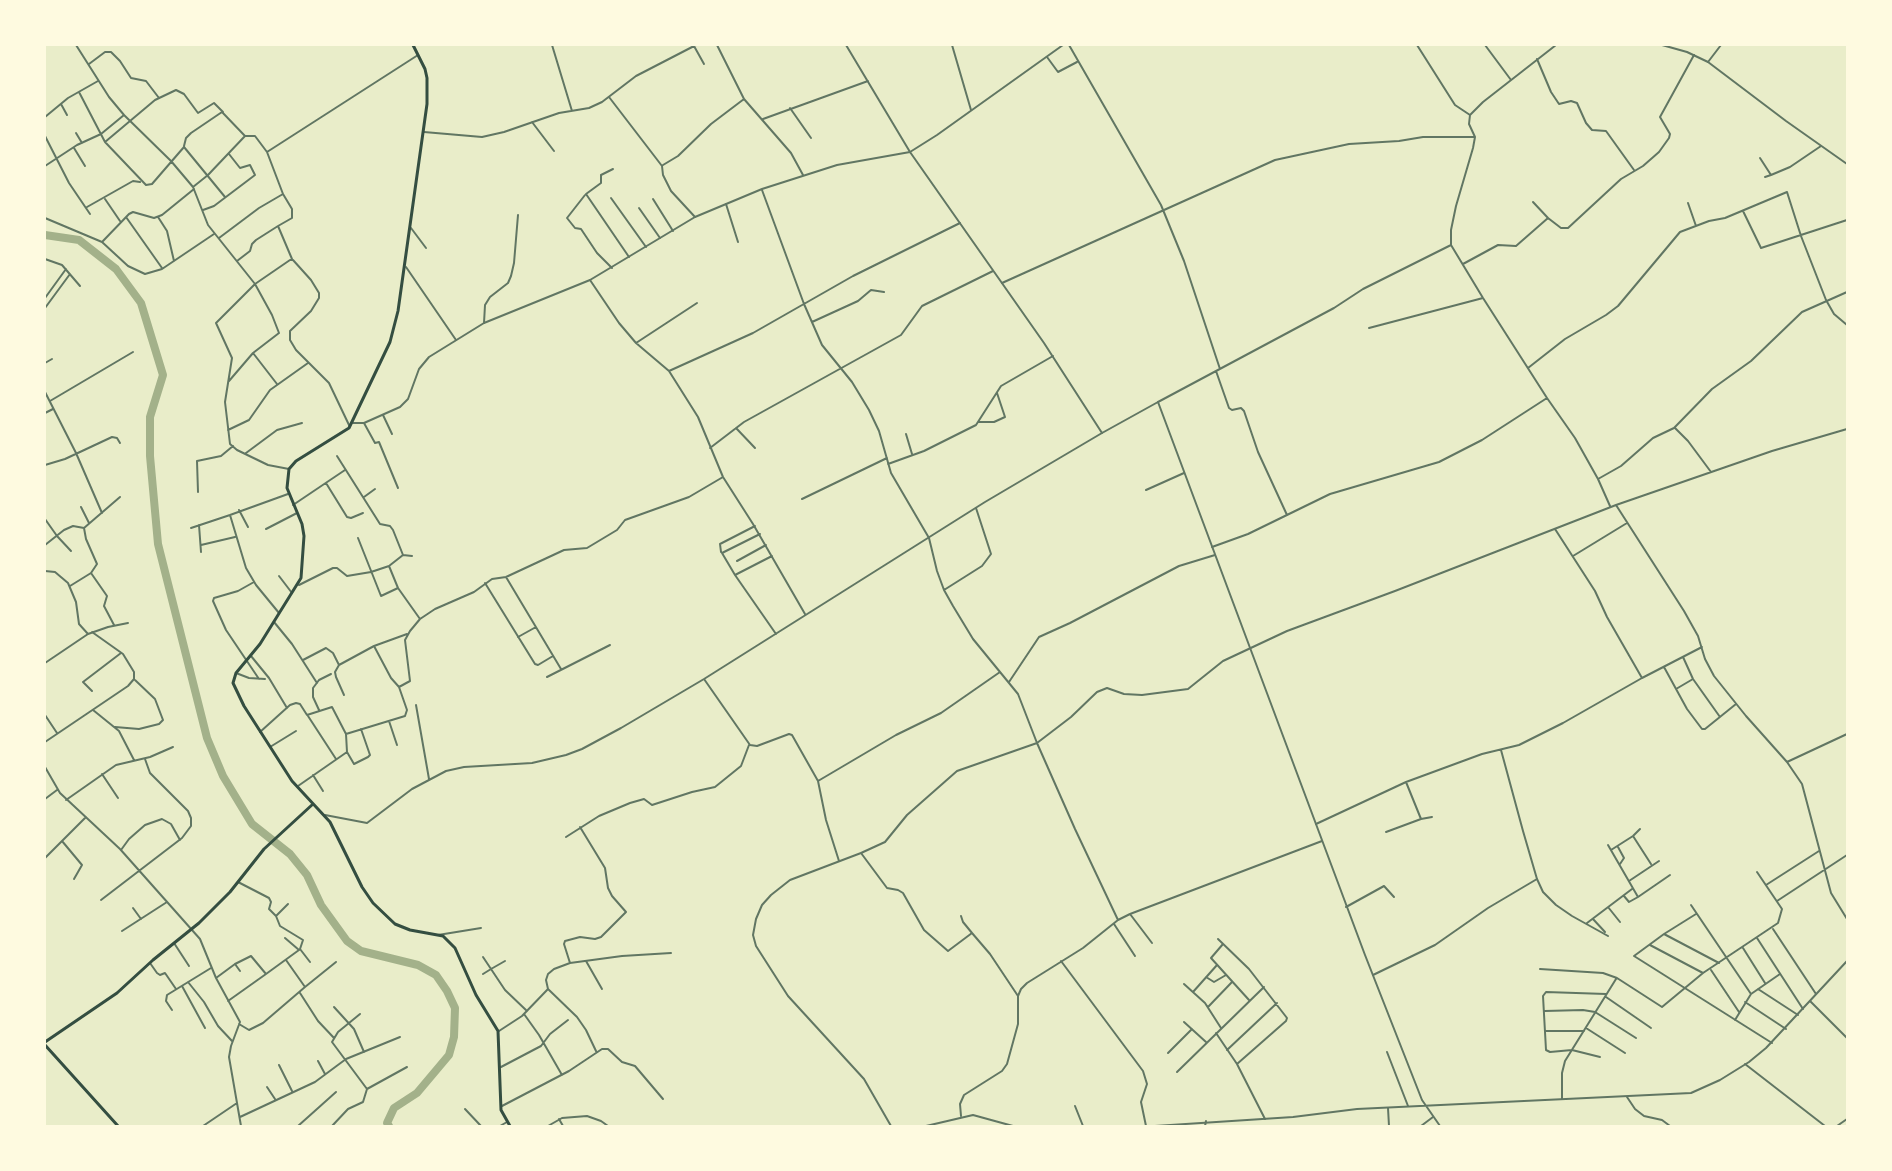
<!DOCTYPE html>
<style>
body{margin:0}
#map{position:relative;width:1892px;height:1171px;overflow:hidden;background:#e9edc9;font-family:Montserrat,sans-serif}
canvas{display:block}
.frame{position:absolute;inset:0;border:46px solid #fefae0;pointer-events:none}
</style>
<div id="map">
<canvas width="1892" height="1171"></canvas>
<div class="frame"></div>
</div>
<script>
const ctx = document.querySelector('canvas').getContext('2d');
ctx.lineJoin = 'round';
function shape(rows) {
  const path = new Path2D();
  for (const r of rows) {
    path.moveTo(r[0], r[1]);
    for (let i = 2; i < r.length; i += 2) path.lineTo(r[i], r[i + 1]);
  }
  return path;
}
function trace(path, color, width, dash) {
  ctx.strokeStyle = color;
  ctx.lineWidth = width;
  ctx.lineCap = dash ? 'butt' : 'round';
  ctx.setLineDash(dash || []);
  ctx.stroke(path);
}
const river = shape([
 [45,235,79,240,116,269,141,303,163,375,150,417,150,456,158,544,207,738,223,776,252,824,290,854,307,875,321,905,347,941,361,951,418,965,436,975,447,991,455,1008,454,1037,449,1055,417,1093,394,1108,387,1123,389,1126]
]);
const minor = shape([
 [76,45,109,97,124,115,171,161,193,187,208,225,255,284,272,315,279,333,253,353],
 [552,45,572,111],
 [717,45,744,99,791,153,803,175],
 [846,45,910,152],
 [952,45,971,110],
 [1069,45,1161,205,1184,261,1220,369],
 [1417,45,1455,105,1470,115],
 [1485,45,1511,80],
 [1556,45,1483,102,1470,115,1469,124,1475,137,1473,148,1456,206,1451,230,1451,245,1483,298,1547,398,1575,438,1598,479,1610,506],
 [694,46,704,64],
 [1047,57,1058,72,1077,62],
 [1537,59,1551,92,1559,104,1571,101,1577,103,1586,123,1592,130,1606,131,1634,170],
 [1708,62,1721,45],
 [89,64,105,52,111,52,120,61,131,78,146,81,159,98],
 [79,92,105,142,146,185,152,184,184,147,225,197],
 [609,97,662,166,663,175,671,191,695,217],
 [61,104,67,115],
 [790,108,811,138],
 [45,117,68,98,98,81],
 [763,119,868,81],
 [532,122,554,151],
 [424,132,482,137,504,132,559,113,589,108,602,102,636,76,696,45],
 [76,133,82,143],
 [45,136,69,183,90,214],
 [105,142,155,100,176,90,184,94,198,113,214,103,223,112],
 [184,146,186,138,191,133,222,112,245,136],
 [74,148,85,166],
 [267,152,418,55],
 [1760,158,1771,175,1790,167,1821,146],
 [663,165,678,156,711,124,744,99],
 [45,166,77,145,101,134,124,115],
 [613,169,601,175,601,183,586,194,629,257],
 [1765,177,1771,175],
 [193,187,208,175,245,136,255,136,267,152,283,194,292,209,292,218,278,226,292,259],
 [762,190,804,304,822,345,852,382,869,410,879,431,891,473,929,538,937,571,944,590,953,606,973,639,1018,694,1037,743,1075,829,1118,920],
 [585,195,567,218,575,228,581,229,597,253,612,268],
 [611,198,646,247],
 [105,199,120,221],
 [653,199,673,231],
 [1533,202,1548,218,1561,228,1568,228,1621,179,1643,166,1659,152,1669,138,1670,134,1660,117,1694,55],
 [1688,203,1696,226],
 [726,204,738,242],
 [87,207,133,181,140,182],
 [639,208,660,238],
 [203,210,214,206,255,175,250,165,240,168,229,154],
 [1743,211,1761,248,1847,220],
 [126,217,162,268],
 [158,217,167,231,174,261],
 [45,218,102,242,128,266,145,274,162,269,214,234],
 [411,228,426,248],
 [219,238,259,208,283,194],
 [103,241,129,214,133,212,154,218,162,215,194,189],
 [45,259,62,265,80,286],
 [237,261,250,251,252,244,256,240,278,226],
 [1463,264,1498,245,1516,246,1548,218],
 [406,267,456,340],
 [590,280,619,323,636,343,669,371,753,333,853,276,960,223],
 [1002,283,1275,160,1349,144,1399,141,1423,137,1475,137],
 [45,298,66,269],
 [45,308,70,274],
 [812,322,858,301,871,290,884,292],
 [484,323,485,305,490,297,508,283,511,276,514,263,518,215],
 [1369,328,1483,298],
 [636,343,697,303],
 [45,363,52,359],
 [1528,368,1565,339,1606,315,1618,306,1680,232,1709,221,1725,218,1787,192,1801,236,1826,300,1834,314,1847,325],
 [669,371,698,417,723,477,753,524,805,614],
 [1216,371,1229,408,1232,410,1241,408,1244,411,1258,452,1287,515],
 [229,381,253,353,277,384],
 [45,392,76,453,102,513],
 [50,401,133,352],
 [1158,402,1334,308,1363,289,1451,245],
 [45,413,53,409],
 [383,415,392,434],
 [979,422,994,422,1005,417,997,393],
 [364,423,375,443,379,442,398,488],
 [736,428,755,448],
 [1675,428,1688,441,1711,472],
 [228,430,249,420,270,390,308,363],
 [906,434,912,454],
 [710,448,744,422,901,335,922,306,993,271],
 [246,453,277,430,302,423],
 [337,456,380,524,390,526,393,530,403,555],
 [888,464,924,451,976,425,1001,386,1053,356],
 [45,465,65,459,112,437,117,438,120,443],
 [289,469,268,465,237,450,230,444,225,402,232,358,216,323,255,284,290,260,293,260,311,280,319,293,319,298,311,311,290,331,290,340,296,350,329,383,349,425],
 [1598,479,1621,466,1653,438,1674,428,1712,389,1751,361,1802,312,1847,292],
 [326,483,347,517,351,518,363,513],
 [1146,490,1184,473],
 [198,492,197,461,221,456,233,446],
 [364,497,375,489],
 [802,499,887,458],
 [293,505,345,470],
 [1616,505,1684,611,1698,636,1705,659,1714,676,1746,716,1787,762,1802,784,1831,893,1847,919],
 [81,507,89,523],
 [239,510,248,527],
 [45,519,57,536,71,551],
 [199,525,201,552],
 [191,528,230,515],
 [266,529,297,513],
 [1555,529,1595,591,1607,617,1642,678],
 [358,538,381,596,398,588,389,566],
 [45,545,64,530,73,526,84,528],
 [201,545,235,537],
 [1212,547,1248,534,1330,494,1439,462,1482,440,1547,398],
 [721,552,720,544,755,526],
 [772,556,735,575,776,634],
 [1573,556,1627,523],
 [737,561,766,545],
 [45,571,55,572,68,583,76,602,79,624,88,634],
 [91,573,107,596,104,606,114,625],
 [735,575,722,553,760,534],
 [279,576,292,593],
 [506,577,561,669],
 [254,582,238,591,214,598,213,601,226,630,259,679],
 [485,583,535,664,538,665,553,656],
 [299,585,333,568,337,568,347,576,371,572,389,566,403,555,412,556],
 [70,586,91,573,97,564,86,539,84,528,120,497],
 [398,588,420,619],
 [944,590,982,566,991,554,976,508],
 [279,613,256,585,246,568,230,515,288,494],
 [274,622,292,644,317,683],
 [518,637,536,627],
 [374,646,391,678,399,687],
 [251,656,269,678,287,708],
 [1683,657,1693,679,1720,717],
 [303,660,326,648,333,653,339,665],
 [45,663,88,634,108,627,128,623],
 [1664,667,1687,709,1702,729,1705,729,1736,704],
 [236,673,249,678,265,679],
 [547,677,610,645],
 [704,679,750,745,757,746,789,734,792,735,818,781,896,735,941,713,1000,672],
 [1009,682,1039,637,1070,623,1179,566,1215,555],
 [1676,689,1693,679],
 [92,691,83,682,121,653],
 [344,695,336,677,335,672,339,665,374,646,407,634],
 [416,705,429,779],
 [93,710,119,731,134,760],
 [319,710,313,697,313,688,319,680,331,674],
 [45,715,57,733],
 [308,716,336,759],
 [389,721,397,745],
 [115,727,139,729,159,724,163,720,155,699,135,680],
 [260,732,290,705,296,703,300,704,307,715,332,707,346,734,405,716,407,710,399,687,410,681,405,640,410,631,420,619,435,609,474,592,492,579,506,577,564,550,587,548,617,530,625,520,689,497,723,477],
 [346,734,347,752],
 [45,742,128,686,134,679,134,672,123,654,92,632],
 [270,747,296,731],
 [1501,750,1523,831,1537,879,1543,892,1556,905,1572,916,1608,936],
 [1787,762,1847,734],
 [45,767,60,793,120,849,200,939,216,978,240,1022,231,1046,229,1057,241,1126],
 [102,774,118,798],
 [313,775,323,791],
 [818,781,826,820,839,861],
 [1406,782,1421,819,1432,817],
 [298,786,347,752,354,764,368,757,370,755,361,729],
 [45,799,57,790],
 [66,800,116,765,150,757,173,747],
 [325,815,367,823,412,789,446,771,464,767,532,763,566,755,582,749,621,728,704,679,985,502,1102,433],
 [1316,824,1406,782,1482,754,1519,745,1563,723,1642,678,1702,647],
 [580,827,605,868,608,888,612,896,626,912,601,937,595,939,580,937,565,941,564,944,570,963,622,956,671,953],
 [1386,832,1421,819],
 [1633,836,1651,864],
 [566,837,599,816,630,803,644,799,652,805,692,792,715,787,741,766,749,745],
 [62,841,82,865,74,879],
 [1608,845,1638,897,1670,875],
 [1618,847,1624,858,1620,864],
 [121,850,129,839,145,825,162,819,171,824,180,840],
 [1611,850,1633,836,1640,829],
 [861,853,885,842,907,815,957,771,1037,743,1071,717,1097,692,1107,688,1124,694,1142,695,1188,689,1223,661,1287,631,1395,591,1616,505,1772,451,1847,429],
 [45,858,86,817],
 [1629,881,1659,861],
 [238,882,269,898,271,902,269,909,276,916,280,926,303,940,300,949,310,962],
 [1766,885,1819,851],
 [1624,896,1629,902,1638,897],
 [101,900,182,838,191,826,191,818,188,811,150,773,145,759],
 [1777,901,1847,855],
 [1691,905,1751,994],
 [1346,907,1384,886,1394,897],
 [1608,907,1620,922],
 [133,908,141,919],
 [1130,914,1152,943],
 [1696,914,1664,934,1719,963],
 [276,916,288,904],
 [961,916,963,922,972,933],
 [1593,919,1605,932],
 [1587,923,1632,889],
 [1114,924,1135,956],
 [1773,929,1816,994],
 [122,931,167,902],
 [1664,934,1634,956,1772,1043],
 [438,935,481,928],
 [285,938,299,950],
 [1757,938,1803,1009],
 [1218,939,1249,969,1287,1018,1286,1021,1237,1064],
 [174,943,189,966],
 [1223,944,1211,958,1249,1000],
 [1650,945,1703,973],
 [1743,948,1765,983],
 [505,961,491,969,505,990,527,1011],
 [586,961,602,989],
 [1061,961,1143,1071,1147,1084,1141,1102,1146,1126],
 [150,963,157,973,160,975,165,973,176,989],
 [235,964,251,956,266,974,299,950],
 [1540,969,1603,973,1617,978,1662,1007,1703,973,1778,923,1782,909,1757,872],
 [1711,970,1739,1012],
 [483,974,491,969,483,957],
 [1373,975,1435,945,1488,908,1537,879],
 [1206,977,1214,982,1226,975],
 [216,978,235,964,240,971],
 [188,982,204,1002,218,1026,232,1041],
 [1184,984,1205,1003,1221,1028],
 [182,986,205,1028],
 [305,987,336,962],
 [548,989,577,1017,586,1030,596,1051],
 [1758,989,1798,1015],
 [1193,992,1217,965],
 [300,993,318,1021,334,1038],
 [1606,997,1651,1028],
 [228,1001,266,974],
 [1810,1001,1847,1038],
 [1745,1002,1786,1029],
 [334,1007,354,1029,364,1052],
 [1208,1007,1232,982],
 [172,1010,166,1001,167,995,211,968],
 [1545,1011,1583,1010,1595,1012,1636,1038],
 [360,1014,338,1032,332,1042,367,1089],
 [524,1014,539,1035,562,1075],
 [1735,1020,1751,994,1780,974],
 [1184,1022,1206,1042],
 [239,1024,249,1030,263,1023,305,987,286,960],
 [1586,1028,1625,1053],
 [499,1031,522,1016,548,989,546,980,548,974,554,969,570,963],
 [1546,1031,1584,1031],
 [1216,1033,1237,1064,1265,1119],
 [1227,1050,1277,1003],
 [1387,1052,1408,1106],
 [1168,1053,1192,1029],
 [1600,1057,1572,1050,1550,1052,1546,1050,1543,996,1546,992,1606,994],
 [318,1061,325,1074],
 [1745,1064,1825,1126],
 [279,1065,292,1091],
 [501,1067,541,1046,550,1034,568,1020],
 [1177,1072,1264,987],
 [267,1087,275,1099],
 [1627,1097,1635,1109,1644,1116,1662,1120,1670,1126],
 [1562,1099,1562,1073,1565,1061,1616,979],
 [502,1106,569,1071,602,1049,608,1049,622,1062,635,1066,663,1099],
 [1075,1106,1083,1126],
 [1388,1108,1389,1126],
 [465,1109,481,1126],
 [961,1116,960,1104,964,1095,1002,1071,1007,1064,1018,1024,1018,996,1021,989,1027,983,1083,948,1118,920,1130,914,1322,841],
 [240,1117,315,1082,346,1059,400,1037],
 [559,1119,563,1126],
 [203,1126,237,1103],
 [298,1126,336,1092],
 [332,1126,348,1109,363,1102,367,1089,407,1067],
 [500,1126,507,1122],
 [891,1126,864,1079,788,996,756,946,753,935,756,919,762,905,771,895,790,880,861,853,887,888,898,890,903,893,924,930,948,951,972,933,990,954,1018,996],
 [1205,1126,1206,1121],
 [1421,1126,1433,1117],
 [1837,1126,1847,1119]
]);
const tertiary = shape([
 [1662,45,1687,52,1708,62,1786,121,1847,164],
 [910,152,1044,343,1102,433,1158,402,1365,955,1422,1100,1440,1126],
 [353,423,364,423,400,407,408,399,419,369,429,357,484,323,590,280,695,217,762,189,837,165,910,152,937,135,1063,45],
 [548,1126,562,1118,587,1116,601,1121,608,1126],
 [926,1126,973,1115,1013,1126],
 [1155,1126,1293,1117,1357,1109,1691,1093,1720,1080,1749,1062,1766,1048,1847,961]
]);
const secondary = shape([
 [413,45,425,69,427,78,427,104,398,311,390,342,349,428,296,461,289,469,287,488,302,524,304,536,301,578,260,644,236,673,233,683,244,706,292,781,330,822,362,887,373,903,395,924,410,930,443,936,455,948,476,995,498,1031,501,1110,510,1126],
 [45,1042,117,993,153,960,199,923,230,892,264,849,313,804]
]);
const primary = shape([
 [45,1045,118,1126]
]);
trace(river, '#a3b18a', 8);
trace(minor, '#617663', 2);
trace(tertiary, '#617663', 2);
trace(secondary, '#344e41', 3);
trace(primary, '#344e41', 3);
</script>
